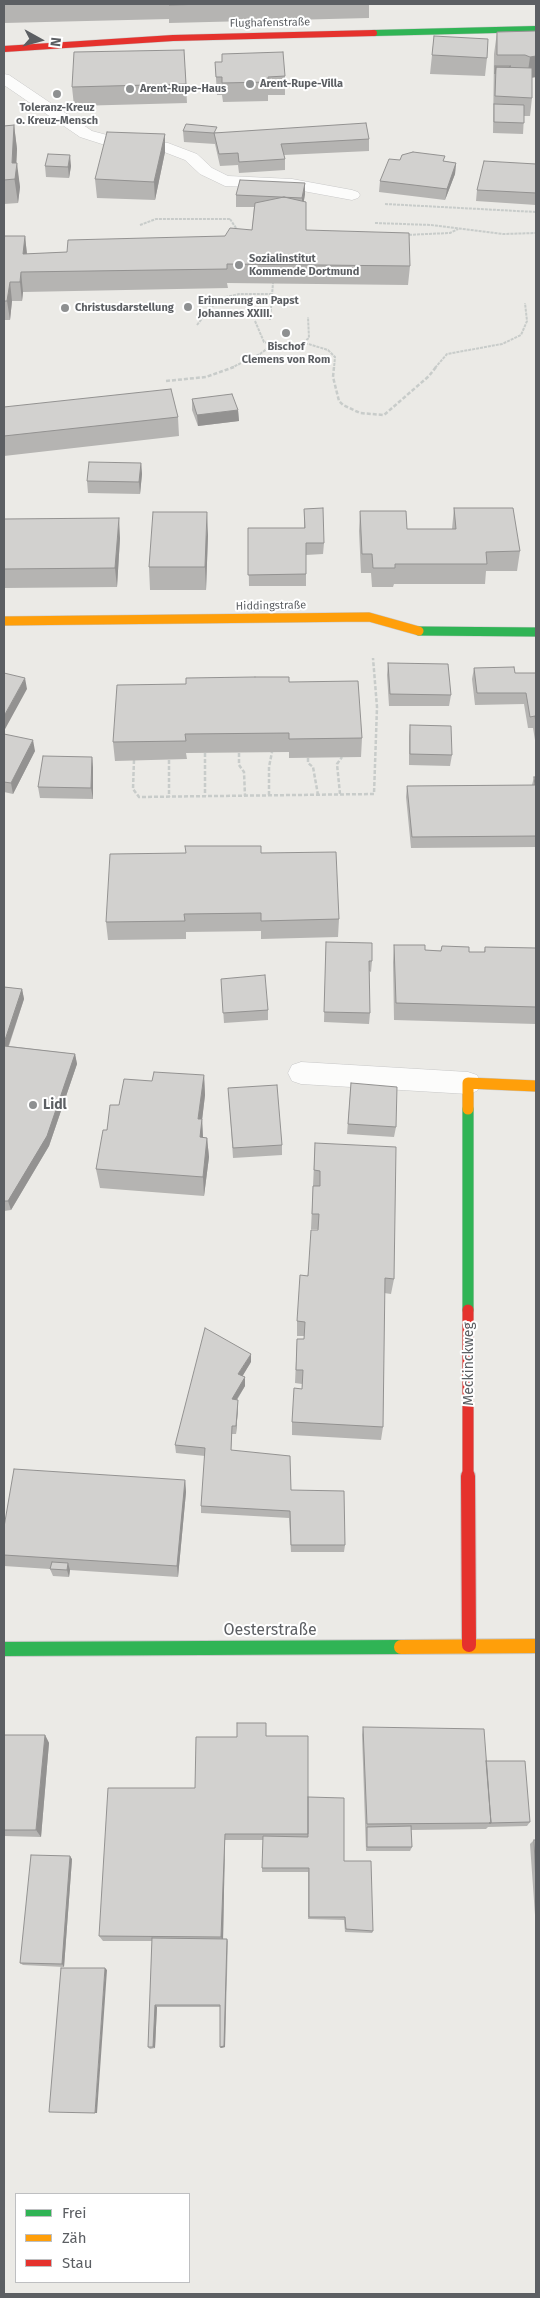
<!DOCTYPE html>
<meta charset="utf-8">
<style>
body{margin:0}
#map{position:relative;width:540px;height:2298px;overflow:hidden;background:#ebeae6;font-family:"Fira Sans",sans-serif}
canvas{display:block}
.frame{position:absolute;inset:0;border:5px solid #5c5f63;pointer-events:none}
.legend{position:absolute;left:15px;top:2193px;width:175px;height:90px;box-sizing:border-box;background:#fff;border:1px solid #bebfc1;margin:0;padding:6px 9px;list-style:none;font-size:15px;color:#5c5f63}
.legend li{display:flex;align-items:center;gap:10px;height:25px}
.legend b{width:25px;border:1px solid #bebfc1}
.north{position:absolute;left:15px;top:15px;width:50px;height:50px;-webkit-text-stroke:4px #fff;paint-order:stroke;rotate:97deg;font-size:14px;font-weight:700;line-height:20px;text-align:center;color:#5c5f63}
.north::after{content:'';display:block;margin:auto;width:18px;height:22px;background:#5c5f63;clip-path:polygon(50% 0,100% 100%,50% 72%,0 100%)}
</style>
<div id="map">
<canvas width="540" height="2298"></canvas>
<div class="frame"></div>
<ul class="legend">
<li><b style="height:6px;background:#30b455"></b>Frei</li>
<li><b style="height:6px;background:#ff9f0a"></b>Zäh</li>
<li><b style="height:6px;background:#e5322d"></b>Stau</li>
</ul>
<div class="north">N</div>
</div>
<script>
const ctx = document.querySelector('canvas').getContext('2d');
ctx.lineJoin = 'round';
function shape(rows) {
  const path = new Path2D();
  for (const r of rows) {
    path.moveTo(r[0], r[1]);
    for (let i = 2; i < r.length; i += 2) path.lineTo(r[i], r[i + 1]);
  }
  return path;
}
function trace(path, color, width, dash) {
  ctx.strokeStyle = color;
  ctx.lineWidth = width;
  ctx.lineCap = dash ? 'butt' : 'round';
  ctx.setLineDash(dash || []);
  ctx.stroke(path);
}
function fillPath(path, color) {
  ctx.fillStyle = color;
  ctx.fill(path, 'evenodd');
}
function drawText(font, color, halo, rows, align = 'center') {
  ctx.font = font + ' "Fira Sans",sans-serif';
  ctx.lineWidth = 4;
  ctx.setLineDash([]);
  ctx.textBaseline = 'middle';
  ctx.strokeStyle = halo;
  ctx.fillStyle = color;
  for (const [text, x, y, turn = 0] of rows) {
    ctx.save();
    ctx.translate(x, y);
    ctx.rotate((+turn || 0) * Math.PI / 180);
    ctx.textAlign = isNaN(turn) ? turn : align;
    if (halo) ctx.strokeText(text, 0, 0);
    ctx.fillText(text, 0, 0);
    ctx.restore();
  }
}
const pathFar1 = shape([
 [385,204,536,212],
 [230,219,238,231],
 [375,223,431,225,503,234,536,233],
 [140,225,156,219,230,219],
 [405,235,450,233,458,229],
 [270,320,273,283],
 [255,321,264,342,285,348,298,346,309,338,308,317],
 [197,325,211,307,226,297,239,294,273,294],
 [305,343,328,350,335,357,334,368],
 [231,368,260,354,272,345],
 [435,368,447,354,502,344,521,335,527,321,525,303]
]);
const path = shape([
 [334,367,333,377,339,401,343,405,360,413,384,415,429,376,436,367],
 [166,381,206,377,234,367],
 [205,753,205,796],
 [239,753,239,765,244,772,245,796],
 [308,758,308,763,313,767,318,795],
 [134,760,133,789,139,797,374,794,377,707,373,658],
 [169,760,169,797],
 [340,794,337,764,342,757],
 [269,795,269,767,272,752]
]);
const street = shape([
 [4,74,9,75,92,131,107,135,168,143,197,154,212,168,228,176,292,179,352,190,358,192,360,195,358,198,352,200,292,189,225,186,200,174,185,160,159,150,105,145,80,137,4,85,4,74],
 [301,1062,468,1072,477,1075,481,1083,477,1091,468,1094,301,1084,292,1081,288,1073,292,1065,301,1062]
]);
const fastFar3 = shape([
 [374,33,536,29]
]);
const fastFar2 = shape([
 [419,631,536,632]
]);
const fastFar1 = shape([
 [468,1109,468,1310]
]);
const fast = shape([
 [4,1649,401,1647]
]);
const slowFar2 = shape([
 [4,621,369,617,419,631]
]);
const slowFar1 = shape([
 [468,1109,468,1083,536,1086]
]);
const slow = shape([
 [401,1647,536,1646]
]);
const jamFar2 = shape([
 [4,49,173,38,374,33]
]);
const jamFar1 = shape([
 [468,1310,468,1477]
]);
const jam = shape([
 [468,1476,469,1645]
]);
const wall = shape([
 [4,4,369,4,369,18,169,23,169,12,169,19,4,23],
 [536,31,536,77,532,78,532,98,530,116,524,116,523,134,493,133,494,54,497,32],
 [434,36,487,58,485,76,430,74],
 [184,50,187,103,74,106,72,87],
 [215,62,285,76,285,95,268,95,268,101,223,102,222,95,217,95],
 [14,125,17,149,16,163,20,187,18,203,4,204,4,126],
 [183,131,369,139,369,151,284,155,285,159,285,170,239,173,238,165,220,166,215,144,184,142],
 [165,134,165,152,155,200,97,198,95,179],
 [400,160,444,161,456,163,455,174,445,200,379,192,380,181],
 [536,164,536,205,476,201,477,190],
 [45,166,71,166,69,178,46,177],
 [305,183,305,194,304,201,306,230,410,266,408,285,227,283,228,288,23,292,22,301,12,301,10,320,4,320,4,236,25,236,27,254,67,252,225,236,252,230,254,207,236,207,236,195],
 [192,399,238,410,239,421,198,426,192,410],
 [4,407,178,417,179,436,4,456],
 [141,463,142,474,140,494,88,493,87,481],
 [454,508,520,551,517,571,486,571,485,584,394,584,393,587,372,587,371,573,361,573,359,531,360,511,407,529,452,529],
 [304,509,324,543,323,554,306,555,306,586,249,586,248,528,304,528],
 [4,519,120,538,117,587,4,588],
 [208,535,206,590,150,590,149,567],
 [388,663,451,695,449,706,389,706,387,675],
 [474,668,515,673,536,673,536,740,535,740,533,728,528,728,524,704,475,705,472,679],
 [289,682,362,738,361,757,289,758,289,752,186,753,187,759,115,761,113,742],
 [410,725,452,755,450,766,409,765,409,736],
 [4,734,35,751,13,794,4,792],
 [92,757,93,768,93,799,40,798,38,787],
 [534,777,536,777,536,847,411,848,406,797,407,786,532,785],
 [261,853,339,919,338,937,261,939,261,931,186,932,186,939,108,940,106,922],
 [326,942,372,961,371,972,369,971,370,1013,369,1024,324,1022],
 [394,945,425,950,469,952,484,952,485,947,536,948,536,1024,394,1020,393,962],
 [221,979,268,1010,268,1020,224,1023],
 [4,987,22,989,24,999,9,1046,75,1054,77,1064,49,1146,11,1210,4,1211],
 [204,1075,205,1095,202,1119,203,1137,207,1138,209,1157,204,1196,100,1188,96,1169,107,1130,119,1105,152,1081],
 [351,1083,396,1127,394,1137,347,1134],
 [229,1098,282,1145,282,1155,233,1158],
 [315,1143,394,1279,391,1294,384,1293,383,1427,381,1440,292,1435,292,1422,302,1389,302,1384,295,1383,297,1339,304,1339,304,1336,297,1336,297,1321,318,1230,318,1229,311,1229],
 [536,1346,536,1382,535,1352],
 [251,1362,242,1376,245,1386,237,1400,238,1408,236,1434,232,1434,231,1450,291,1490,345,1545,344,1552,291,1552,289,1518,201,1513,201,1506,205,1456,176,1453,175,1445],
 [185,1480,186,1492,178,1577,70,1570,69,1577,53,1576,50,1569,4,1566,4,1527],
 [363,1727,486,1761,530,1822,527,1826,488,1827,486,1829,411,1830,412,1847,410,1851,366,1851,362,1735],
 [4,1735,45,1735,49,1743,41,1837,4,1836],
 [266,1736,308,1797,344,1861,373,1931,372,1933,345,1932,344,1920,308,1919,308,1872,262,1872,263,1840,225,1840,223,1939,227,1939,228,1941,225,2047,221,2048,220,2047,220,2007,157,2007,155,2048,150,2049,148,2047,152,1941,103,1941,99,1936,195,1788,237,1737],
 [534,1840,536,1840,536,1915,535,1915,530,1844],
 [72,1859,64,1967,23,1965,20,1963]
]);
const shadedWall = shape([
 [536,56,536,77,527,78,530,57],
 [14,125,17,149,16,172,17,163,20,187,18,203,12,163],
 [165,134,165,152,155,200,154,182],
 [70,155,71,166,69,178,68,167],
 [456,163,455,174,445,200,447,189],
 [305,183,305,194,302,210,302,198],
 [25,236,27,255,25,273,23,254],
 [21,272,23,292,22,301,20,282],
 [10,282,12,301,10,320,7,301],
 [238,410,239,421,198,426,197,415],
 [141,463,142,474,140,494,139,482],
 [207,512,208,535,206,590,205,567],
 [119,518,120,538,117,587,115,568],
 [25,678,27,689,4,731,4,716],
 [33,740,35,751,13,794,11,783],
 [92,757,93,768,93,799,91,788],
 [22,989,24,999,5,1056,4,1049,4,1043],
 [75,1054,77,1064,49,1146,11,1210,8,1201],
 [204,1075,205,1095,200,1138,198,1119],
 [202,1119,203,1138,200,1137],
 [207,1138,209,1157,204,1196,203,1177],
 [251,1354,251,1362,239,1382,238,1374],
 [245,1377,245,1386,232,1407,232,1399],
 [238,1400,238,1408,236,1434,236,1426],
 [185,1480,186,1492,178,1577,177,1566],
 [68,1563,70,1570,69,1577,67,1570],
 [45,1735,49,1743,41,1837,36,1830],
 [225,1834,225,1840,223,1942,221,1937],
 [70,1856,72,1859,64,1967,62,1964],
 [227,1939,225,2047,221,2048,220,2047],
 [105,1968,107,1970,97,2113,95,2113],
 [155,2005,157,2007,155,2048,153,2047]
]);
const building = shape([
 [168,4,208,4,169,5,168,4],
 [536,31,536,56,530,57,525,55,497,55,497,32,536,31],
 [434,36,488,39,487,58,432,55,434,36],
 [184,50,186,84,72,87,74,52,184,50],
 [283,52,285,76,268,77,268,82,222,83,222,77,216,77,215,62,222,62,222,54,283,52],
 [495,66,511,66,509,67,510,67,496,67,495,74,495,66],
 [496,67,532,68,532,98,495,96,496,67],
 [494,104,524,105,524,123,494,122,494,104],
 [366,123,369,139,281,144,285,159,239,162,238,153,219,154,214,133,183,131,186,124,217,127,214,133,366,123],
 [14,125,12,163,17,163,15,179,4,180,4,126,14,125],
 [107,132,165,134,154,182,95,179,107,132],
 [413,152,445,156,443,161,456,163,447,189,380,181,389,159,400,160,402,155,413,152],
 [48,154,70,155,68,167,45,166,48,154],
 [484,161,536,164,536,193,477,190,484,161],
 [240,180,305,183,302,198,236,195,240,180],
 [284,197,306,202,306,230,409,233,410,266,227,264,227,269,21,272,20,282,10,282,7,301,4,301,4,236,25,236,23,254,67,252,68,240,225,236,230,228,252,230,255,203,284,197],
 [171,389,178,417,4,436,4,407,171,389],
 [232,394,238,410,197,415,192,399,232,394],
 [89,462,141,463,139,482,87,481,89,462],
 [323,508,324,543,306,543,306,574,248,575,248,528,305,528,304,509,323,508],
 [454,508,513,508,520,551,486,552,487,564,395,564,395,568,373,568,372,554,362,554,360,511,406,511,407,529,456,529,454,508],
 [153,512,207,512,205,567,149,567,153,512],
 [119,518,115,568,4,569,4,519,119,518],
 [388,663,448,664,451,695,390,694,388,663],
 [514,667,515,673,536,673,536,723,535,716,530,717,526,693,477,693,474,668,514,667],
 [4,673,25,678,4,716,4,673],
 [255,677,289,677,289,682,358,681,362,738,289,739,289,733,185,734,186,741,113,742,117,685,186,684,186,678,255,677],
 [410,725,451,726,452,755,410,754,410,725],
 [4,734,33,740,11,783,4,782,4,734],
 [43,756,92,757,91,788,38,787,43,756],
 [534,777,536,777,536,836,412,837,407,786,535,785,534,777],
 [185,846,261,846,261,853,336,852,339,919,261,921,261,913,184,914,185,921,106,922,110,854,186,853,185,846],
 [326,942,372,943,372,961,369,961,370,1013,324,1012,326,942],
 [394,945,425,945,425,950,441,951,442,946,469,947,469,952,485,952,485,947,536,948,536,1007,396,1003,394,945],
 [265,975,268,1010,223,1013,221,979,265,975],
 [4,987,22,989,4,1043,4,987],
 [4,1046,75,1054,47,1136,8,1201,4,1201,4,1046],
 [154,1072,204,1075,198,1119,202,1119,200,1137,207,1138,203,1177,96,1169,103,1130,107,1130,110,1105,119,1105,124,1079,152,1081,154,1072],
 [351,1083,397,1087,396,1127,348,1124,351,1083],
 [277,1085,282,1145,233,1148,228,1088,277,1085],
 [315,1143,396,1147,394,1279,385,1278,383,1427,292,1422,294,1388,302,1389,303,1370,296,1370,297,1339,304,1339,305,1322,297,1321,300,1275,308,1276,311,1230,318,1230,319,1214,312,1214,313,1186,320,1186,320,1171,314,1170,315,1143],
 [205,1328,251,1354,238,1374,245,1377,232,1399,238,1400,236,1426,232,1426,231,1450,290,1456,291,1490,344,1491,345,1545,291,1545,290,1511,201,1506,205,1448,175,1445,205,1328],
 [14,1469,185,1480,177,1566,4,1555,4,1527,14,1469],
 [52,1562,68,1563,67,1570,50,1569,52,1562],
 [237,1723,266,1723,266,1736,308,1736,308,1834,225,1834,221,1937,99,1936,108,1788,195,1788,196,1737,237,1737,237,1723],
 [363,1727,484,1729,491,1823,367,1824,363,1727],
 [4,1735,45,1735,36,1830,4,1830,4,1735],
 [486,1761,525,1761,530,1822,489,1823,491,1823,486,1761],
 [308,1797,344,1798,344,1861,371,1861,373,1931,346,1929,345,1917,309,1917,309,1868,262,1868,263,1836,308,1837,308,1797],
 [411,1826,412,1847,367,1847,367,1827,411,1826],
 [534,1840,536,1840,536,1884,534,1840],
 [31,1855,70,1856,62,1964,20,1963,31,1855],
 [152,1938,227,1939,224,2046,220,2047,220,2005,155,2005,153,2047,148,2047,152,1938],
 [61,1968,105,1968,95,2113,49,2112,61,1968]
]);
const markers = [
 [250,84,5,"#8e9091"],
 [130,89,5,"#8e9091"],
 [57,94,5,"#8e9091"],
 [239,265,5,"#8e9091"],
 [188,307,5,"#8e9091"],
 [65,308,5,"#8e9091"],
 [286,333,5,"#8e9091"],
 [33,1105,5,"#8e9091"]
];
const farStreetnames = [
 ["Flughafenstraße",270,23,-1],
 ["Hiddingstraße",271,606,-1]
];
const farPoinames = [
 ["Arent-Rupe-Villa",260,84],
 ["Arent-Rupe-Haus",140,89],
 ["Toleranz-Kreuz",57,108,"center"],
 ["o. Kreuz-Mensch",57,121,"center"],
 ["Sozialinstitut",249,259],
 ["Kommende Dortmund",249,272],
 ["Erinnerung an Papst",198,301],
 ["Johannes XXIII.",198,314],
 ["Christusdarstellung",75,308],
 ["Bischof",286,347,"center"],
 ["Clemens von Rom",286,360,"center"]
];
const poiNames = [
 ["Lidl",43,1105]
];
const streetNames = [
 ["Meckinckweg",469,1364,-90]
];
const nearStreetnames = [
 ["Oesterstraße",270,1631]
];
trace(street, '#c8c8c8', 1);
trace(fastFar3, '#c8c8c7', 7);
trace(fastFar2, '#c8c8c7', 10);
trace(fastFar1, '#c8c8c7', 12);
trace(fast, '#c8c8c7', 16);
trace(slowFar2, '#c8c8c7', 10);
trace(slowFar1, '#c8c8c7', 12);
trace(slow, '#c8c8c7', 16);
trace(jamFar2, '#c8c8c7', 7);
trace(jamFar1, '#c8c8c7', 12);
trace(jam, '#c8c8c7', 16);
trace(pathFar1, '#c8ccca', 2, [3, 1]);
trace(path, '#c8ccca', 2.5, [4, 2]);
fillPath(street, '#fcfcfb');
trace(fastFar3, '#30b455', 6);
trace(fastFar2, '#30b455', 9);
trace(fastFar1, '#30b455', 11);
trace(fast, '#30b455', 14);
trace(slowFar2, '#ff9f0a', 9);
trace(slowFar1, '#ff9f0a', 11);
trace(slow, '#ff9f0a', 14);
trace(jamFar2, '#e5322d', 6);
trace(jamFar1, '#e5322d', 11);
trace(jam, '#e5322d', 14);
fillPath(wall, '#b5b4b2');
fillPath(shadedWall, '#939291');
fillPath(building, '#d2d1cf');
trace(building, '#939291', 1);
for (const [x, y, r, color] of markers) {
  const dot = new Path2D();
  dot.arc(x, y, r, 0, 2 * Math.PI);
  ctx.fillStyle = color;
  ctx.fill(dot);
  trace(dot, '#fff', 2);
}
drawText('11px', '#5c5f63', '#fff', farStreetnames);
drawText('bold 11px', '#5c5f63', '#fff', farPoinames, 'left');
drawText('bold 14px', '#5c5f63', '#fff', poiNames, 'left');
drawText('14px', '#5c5f63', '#fff', streetNames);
drawText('16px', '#5c5f63', '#fff', nearStreetnames);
</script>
